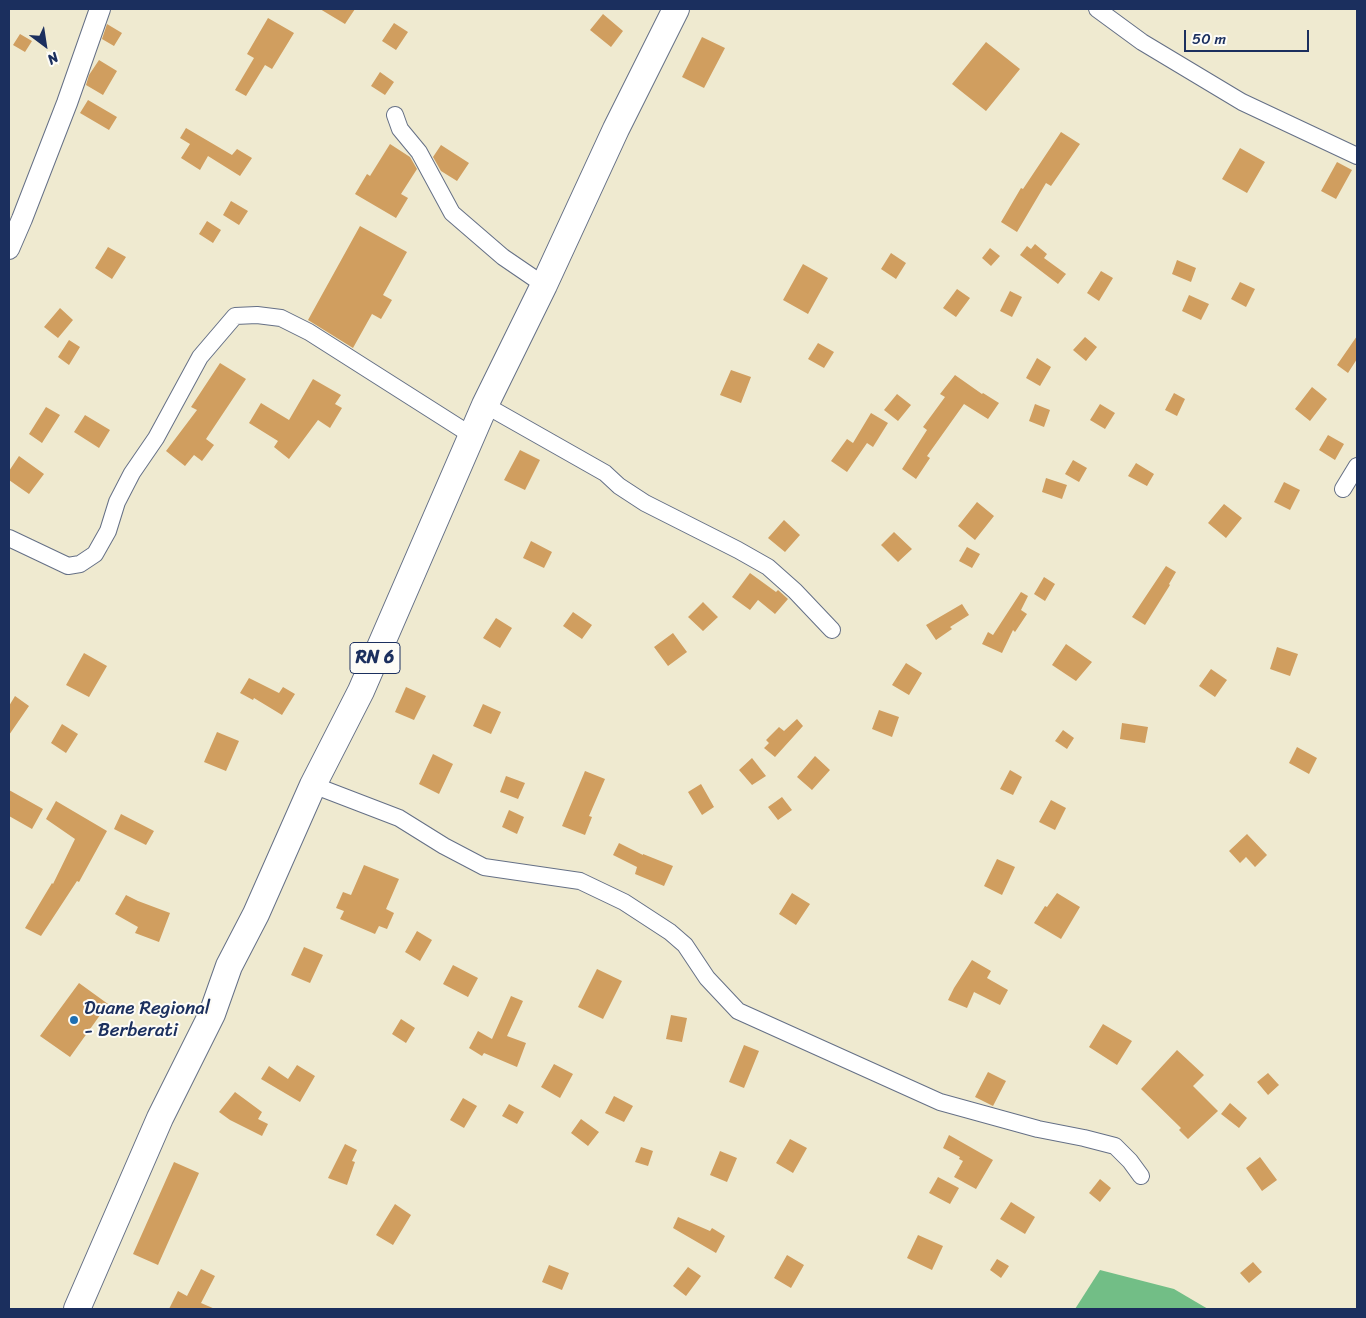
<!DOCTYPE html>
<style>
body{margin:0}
#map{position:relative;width:1366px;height:1318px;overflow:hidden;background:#efead0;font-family:Sriracha,sans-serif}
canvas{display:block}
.frame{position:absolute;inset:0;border:10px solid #1b2f5e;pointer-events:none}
.north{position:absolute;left:20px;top:20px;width:50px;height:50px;-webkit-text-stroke:4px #fdfcf7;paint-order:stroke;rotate:149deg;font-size:14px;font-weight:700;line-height:20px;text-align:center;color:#1b2f5e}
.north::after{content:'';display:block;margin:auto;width:18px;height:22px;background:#1b2f5e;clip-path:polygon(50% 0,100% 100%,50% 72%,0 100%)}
.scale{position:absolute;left:1184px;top:30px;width:125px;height:22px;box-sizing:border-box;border:2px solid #1b2f5e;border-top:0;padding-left:6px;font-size:15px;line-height:18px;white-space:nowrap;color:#1b2f5e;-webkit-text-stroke:4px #fdfcf7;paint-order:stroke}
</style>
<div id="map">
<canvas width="1366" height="1318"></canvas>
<div class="frame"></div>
<div class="north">N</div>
<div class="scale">50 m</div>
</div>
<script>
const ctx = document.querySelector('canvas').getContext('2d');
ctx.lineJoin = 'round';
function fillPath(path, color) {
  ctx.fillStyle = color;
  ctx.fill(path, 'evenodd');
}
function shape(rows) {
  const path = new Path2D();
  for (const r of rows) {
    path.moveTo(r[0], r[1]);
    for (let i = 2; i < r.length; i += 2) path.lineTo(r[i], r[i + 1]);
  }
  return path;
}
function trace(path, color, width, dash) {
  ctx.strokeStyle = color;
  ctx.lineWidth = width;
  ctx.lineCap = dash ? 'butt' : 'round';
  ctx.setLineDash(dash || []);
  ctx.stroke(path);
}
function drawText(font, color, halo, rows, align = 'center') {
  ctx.font = font + ' Sriracha,sans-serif';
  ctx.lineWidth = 4;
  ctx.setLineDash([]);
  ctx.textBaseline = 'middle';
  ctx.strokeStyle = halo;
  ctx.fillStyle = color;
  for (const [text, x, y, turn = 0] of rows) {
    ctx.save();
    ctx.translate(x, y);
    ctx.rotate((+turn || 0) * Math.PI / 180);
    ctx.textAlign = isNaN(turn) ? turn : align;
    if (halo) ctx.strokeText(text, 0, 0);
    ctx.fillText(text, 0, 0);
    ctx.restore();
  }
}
const forest = shape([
 [1100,1270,1174,1289,1208,1309,1075,1309]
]);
const building = shape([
 [320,9,355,9,345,24],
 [603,14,623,31,611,47,590,30],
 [268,18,294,33,272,69,265,65,246,96,235,90,254,58,247,54],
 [394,23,408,32,396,50,382,41],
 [107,24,122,33,114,46,102,39],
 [20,34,32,41,25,52,13,45],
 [702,37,725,48,704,88,682,77],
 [986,42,1020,69,986,111,952,84],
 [99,60,117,71,103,95,86,85,89,75],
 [380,72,394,82,385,95,371,86],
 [88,100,117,117,109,130,80,113],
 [186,128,232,155,237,149,252,158,240,176,208,156,200,170,181,158,190,144,180,138],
 [1061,132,1080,144,1051,186,1046,183,1017,232,1001,222,1021,188,1023,189],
 [390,144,410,157,417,169,401,194,408,198,396,218,355,194,367,174,370,176],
 [441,145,469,163,457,181,441,171,433,157],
 [1240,148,1265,162,1247,193,1222,179],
 [1337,162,1352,170,1336,199,1321,191],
 [231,201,248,211,239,225,223,215],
 [207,221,221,230,213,243,199,234],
 [360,226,407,252,383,295,392,300,381,319,372,314,353,348,308,320],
 [1035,244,1047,254,1044,258,1066,274,1058,284,1020,255,1027,246,1031,249],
 [108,247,126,257,112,279,95,268],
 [990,248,1000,256,991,266,982,258],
 [891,253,906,263,896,279,881,269],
 [1177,260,1196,268,1191,282,1172,274],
 [803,264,828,278,808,314,783,300],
 [1101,271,1113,278,1099,301,1087,293],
 [1240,282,1255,289,1246,307,1231,299],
 [957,289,970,298,956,317,943,308],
 [1010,291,1022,297,1012,317,1000,311],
 [1189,295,1209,304,1201,320,1182,311],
 [60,308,73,320,58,338,44,327],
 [1357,336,1357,359,1348,373,1337,365],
 [1085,337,1097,347,1086,361,1073,350],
 [69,340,80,347,69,365,58,357],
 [818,343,834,352,824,368,808,359],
 [1037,358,1051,367,1040,386,1026,378],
 [220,363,246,379,206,439,214,445,202,461,194,455,185,466,166,451,197,410,191,407],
 [731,370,751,377,741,403,720,395],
 [955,375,982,394,983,393,999,403,988,419,964,404,927,456,930,458,916,479,902,469,927,430,923,427,945,397,940,394],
 [313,379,341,395,335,404,342,408,330,428,318,420,289,459,274,447,278,441,249,423,261,403,289,420],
 [1312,387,1327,399,1310,421,1295,409],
 [1174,393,1185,399,1177,416,1165,410],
 [897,394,911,405,898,421,884,410],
 [1035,404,1050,410,1044,427,1029,421],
 [1100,404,1115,413,1105,429,1090,420],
 [46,407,60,415,42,443,29,434],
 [871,413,888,423,873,447,867,443,847,472,831,461,847,439,853,443],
 [85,415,110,430,99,448,74,432],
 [1328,435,1344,444,1335,460,1319,450],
 [520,450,540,460,525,490,504,480],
 [19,456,44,474,29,494,9,480,9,471],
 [1073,460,1087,468,1079,482,1065,474],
 [1136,463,1154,474,1147,486,1128,476],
 [1046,478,1067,485,1062,499,1042,492],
 [1284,482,1300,490,1290,510,1274,502],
 [977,502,994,516,975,540,958,526],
 [1224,504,1242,518,1226,538,1208,523],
 [784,520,800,535,785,552,768,538],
 [894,532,912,549,898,562,881,545],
 [531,541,552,552,544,568,523,558],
 [967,547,980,554,972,568,959,561],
 [1166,566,1176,572,1169,584,1170,585,1145,625,1132,617],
 [750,573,776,592,778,590,788,599,775,614,758,600,750,610,732,597],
 [1044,577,1055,584,1045,601,1034,594],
 [1021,592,1028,596,1021,610,1027,614,1015,632,1013,630,1002,653,982,644,988,632,993,635],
 [703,602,718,617,703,631,688,617],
 [962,604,969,615,950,627,952,629,936,640,926,625],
 [573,612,592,625,582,639,563,626],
 [496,618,512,628,500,648,483,638],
 [673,633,687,652,668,666,654,647],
 [1066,644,1092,662,1076,681,1052,665],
 [1277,647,1298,654,1290,676,1270,669],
 [84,653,107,666,89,697,66,685],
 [906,663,922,673,909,695,892,685],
 [1211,669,1227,680,1215,697,1199,686],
 [249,678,279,693,283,687,295,694,282,715,254,698,253,700,240,693],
 [406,687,426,696,414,720,395,712],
 [15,696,29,706,9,735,9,706],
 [483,704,501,712,491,734,473,726],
 [879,710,899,717,892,737,872,729],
 [797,719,803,726,775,757,764,748,769,743,766,740,779,727,784,731],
 [1122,723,1148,727,1145,743,1120,739],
 [62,724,78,734,66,753,51,743],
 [1063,730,1074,738,1067,749,1055,741],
 [217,732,239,741,226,771,204,762],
 [1297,747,1317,758,1309,774,1289,763],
 [433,754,453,764,439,794,419,784],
 [815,756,830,770,812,790,797,777],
 [752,758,766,776,752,785,739,770],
 [1010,770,1022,777,1013,795,1000,789],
 [585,771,605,779,589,816,592,817,585,835,562,826],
 [506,776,525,783,518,799,500,792],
 [701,784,714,807,702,815,688,792],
 [9,790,43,809,32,829,9,816],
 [782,797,792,810,778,820,768,807],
 [1051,800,1066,808,1055,830,1039,822],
 [56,801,107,831,79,882,77,881,41,936,25,928,52,883,53,884,75,839,46,819],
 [509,810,524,817,517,834,502,827],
 [121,814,154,831,146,845,114,829],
 [1247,834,1267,855,1255,867,1246,857,1240,863,1229,851],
 [619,843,643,855,643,854,673,866,664,886,635,874,637,867,613,855],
 [997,859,1015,867,1002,895,984,886],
 [364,865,399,879,386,909,394,913,387,929,379,926,375,934,340,919,344,911,336,908,343,892,351,895],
 [792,893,810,904,796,925,779,914],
 [1057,893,1080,907,1061,939,1034,923,1045,906,1047,907],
 [126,895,138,901,170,913,159,942,135,933,138,927,115,914],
 [417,931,432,940,420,961,405,952],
 [304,947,323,955,310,983,291,975],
 [972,960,991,971,987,978,1008,990,1000,1005,974,992,967,1008,948,1000,954,988],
 [453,965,478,978,468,997,443,984],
 [597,969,622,981,603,1019,578,1007],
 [79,983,108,1004,70,1057,40,1036],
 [511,996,523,1001,507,1036,526,1043,517,1067,484,1053,482,1056,469,1048,478,1031,492,1039],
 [671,1015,687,1018,682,1042,666,1039],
 [401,1019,415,1028,406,1043,392,1034],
 [1103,1024,1132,1041,1117,1065,1089,1047],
 [744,1045,759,1051,744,1088,729,1082],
 [1177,1050,1204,1075,1193,1086,1218,1111,1188,1139,1179,1130,1181,1128,1141,1089],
 [554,1064,573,1074,560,1098,541,1087],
 [297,1065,315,1076,300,1102,261,1079,269,1066,288,1079],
 [988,1072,1006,1081,993,1106,975,1097],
 [1268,1073,1279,1085,1268,1095,1257,1082],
 [235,1092,262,1112,258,1119,268,1124,262,1136,230,1120,219,1112],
 [614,1096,633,1106,624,1122,605,1113],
 [463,1098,477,1106,464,1128,450,1120],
 [1230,1103,1247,1118,1239,1128,1221,1114],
 [509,1104,524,1112,517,1124,502,1116],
 [581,1119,599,1132,588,1146,571,1133],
 [949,1135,993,1160,976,1189,954,1177,963,1161,959,1159,960,1157,943,1148],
 [790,1139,807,1148,793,1173,776,1163],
 [345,1144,357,1150,352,1161,355,1162,347,1185,328,1178],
 [641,1147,653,1151,648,1166,635,1162],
 [720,1151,737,1158,727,1182,710,1175],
 [1260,1157,1277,1180,1262,1191,1246,1168],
 [174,1162,199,1173,158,1265,133,1254],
 [938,1177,959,1188,950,1204,929,1193],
 [1100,1179,1111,1188,1100,1202,1089,1193],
 [1011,1202,1035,1217,1025,1234,1000,1219],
 [395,1204,411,1215,393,1245,376,1235],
 [678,1217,710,1231,712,1228,725,1236,716,1253,673,1228],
 [918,1235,943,1246,932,1270,907,1258],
 [787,1255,804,1265,791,1288,774,1278],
 [997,1259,1009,1266,1001,1278,990,1270],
 [1253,1262,1262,1272,1249,1283,1240,1273],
 [549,1265,569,1273,562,1290,542,1282],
 [688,1267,701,1276,686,1296,673,1286],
 [201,1269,215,1276,201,1303,215,1309,169,1309,178,1291,187,1296]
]);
const minor = shape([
 [1097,9,1142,42,1242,102,1357,156],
 [395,115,400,129,419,152,452,213,503,257,544,285],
 [485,405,605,473,619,486,645,503,738,550,768,567,795,591,832,630],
 [1343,489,1357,466],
 [9,538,68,566,80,564,95,554,108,531,117,502,132,473,156,438,200,357,235,316,257,315,281,318,309,332,471,435],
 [313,785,399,818,444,846,484,867,580,881,624,902,670,932,685,945,707,978,738,1011,940,1102,1038,1129,1084,1138,1115,1146,1130,1161,1141,1176]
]);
const tertiary = shape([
 [9,249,22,219,67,103,100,9]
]);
const primary = shape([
 [77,1309,160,1118,212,1014,229,966,256,914,313,785,361,691,485,405,544,285,616,129,676,9]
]);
const markers = [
 [74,1020,5,"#1f6fb2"]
];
const shields = [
 [375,658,50]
];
const shieldNames = [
 ["RN 6",375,658]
];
const poiNames = [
 ["Duane Regional",84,1009],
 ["- Berberati",84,1031]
];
fillPath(forest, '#72be86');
fillPath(building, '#d09e5f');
trace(minor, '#657086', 18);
trace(tertiary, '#657086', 22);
trace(primary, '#657086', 28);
trace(minor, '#fff', 16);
trace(tertiary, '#fff', 20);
trace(primary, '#fff', 26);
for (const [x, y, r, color] of markers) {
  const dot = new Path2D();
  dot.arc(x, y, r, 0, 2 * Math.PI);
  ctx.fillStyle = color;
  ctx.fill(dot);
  trace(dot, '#fdfcf7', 2);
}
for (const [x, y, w] of shields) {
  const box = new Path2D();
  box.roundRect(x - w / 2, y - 15.5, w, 31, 4);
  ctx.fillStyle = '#fdfcf7';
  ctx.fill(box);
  trace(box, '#1b2f5e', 1);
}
drawText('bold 18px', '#1b2f5e', null, shieldNames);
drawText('19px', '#1b2f5e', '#fdfcf7', poiNames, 'left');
</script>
